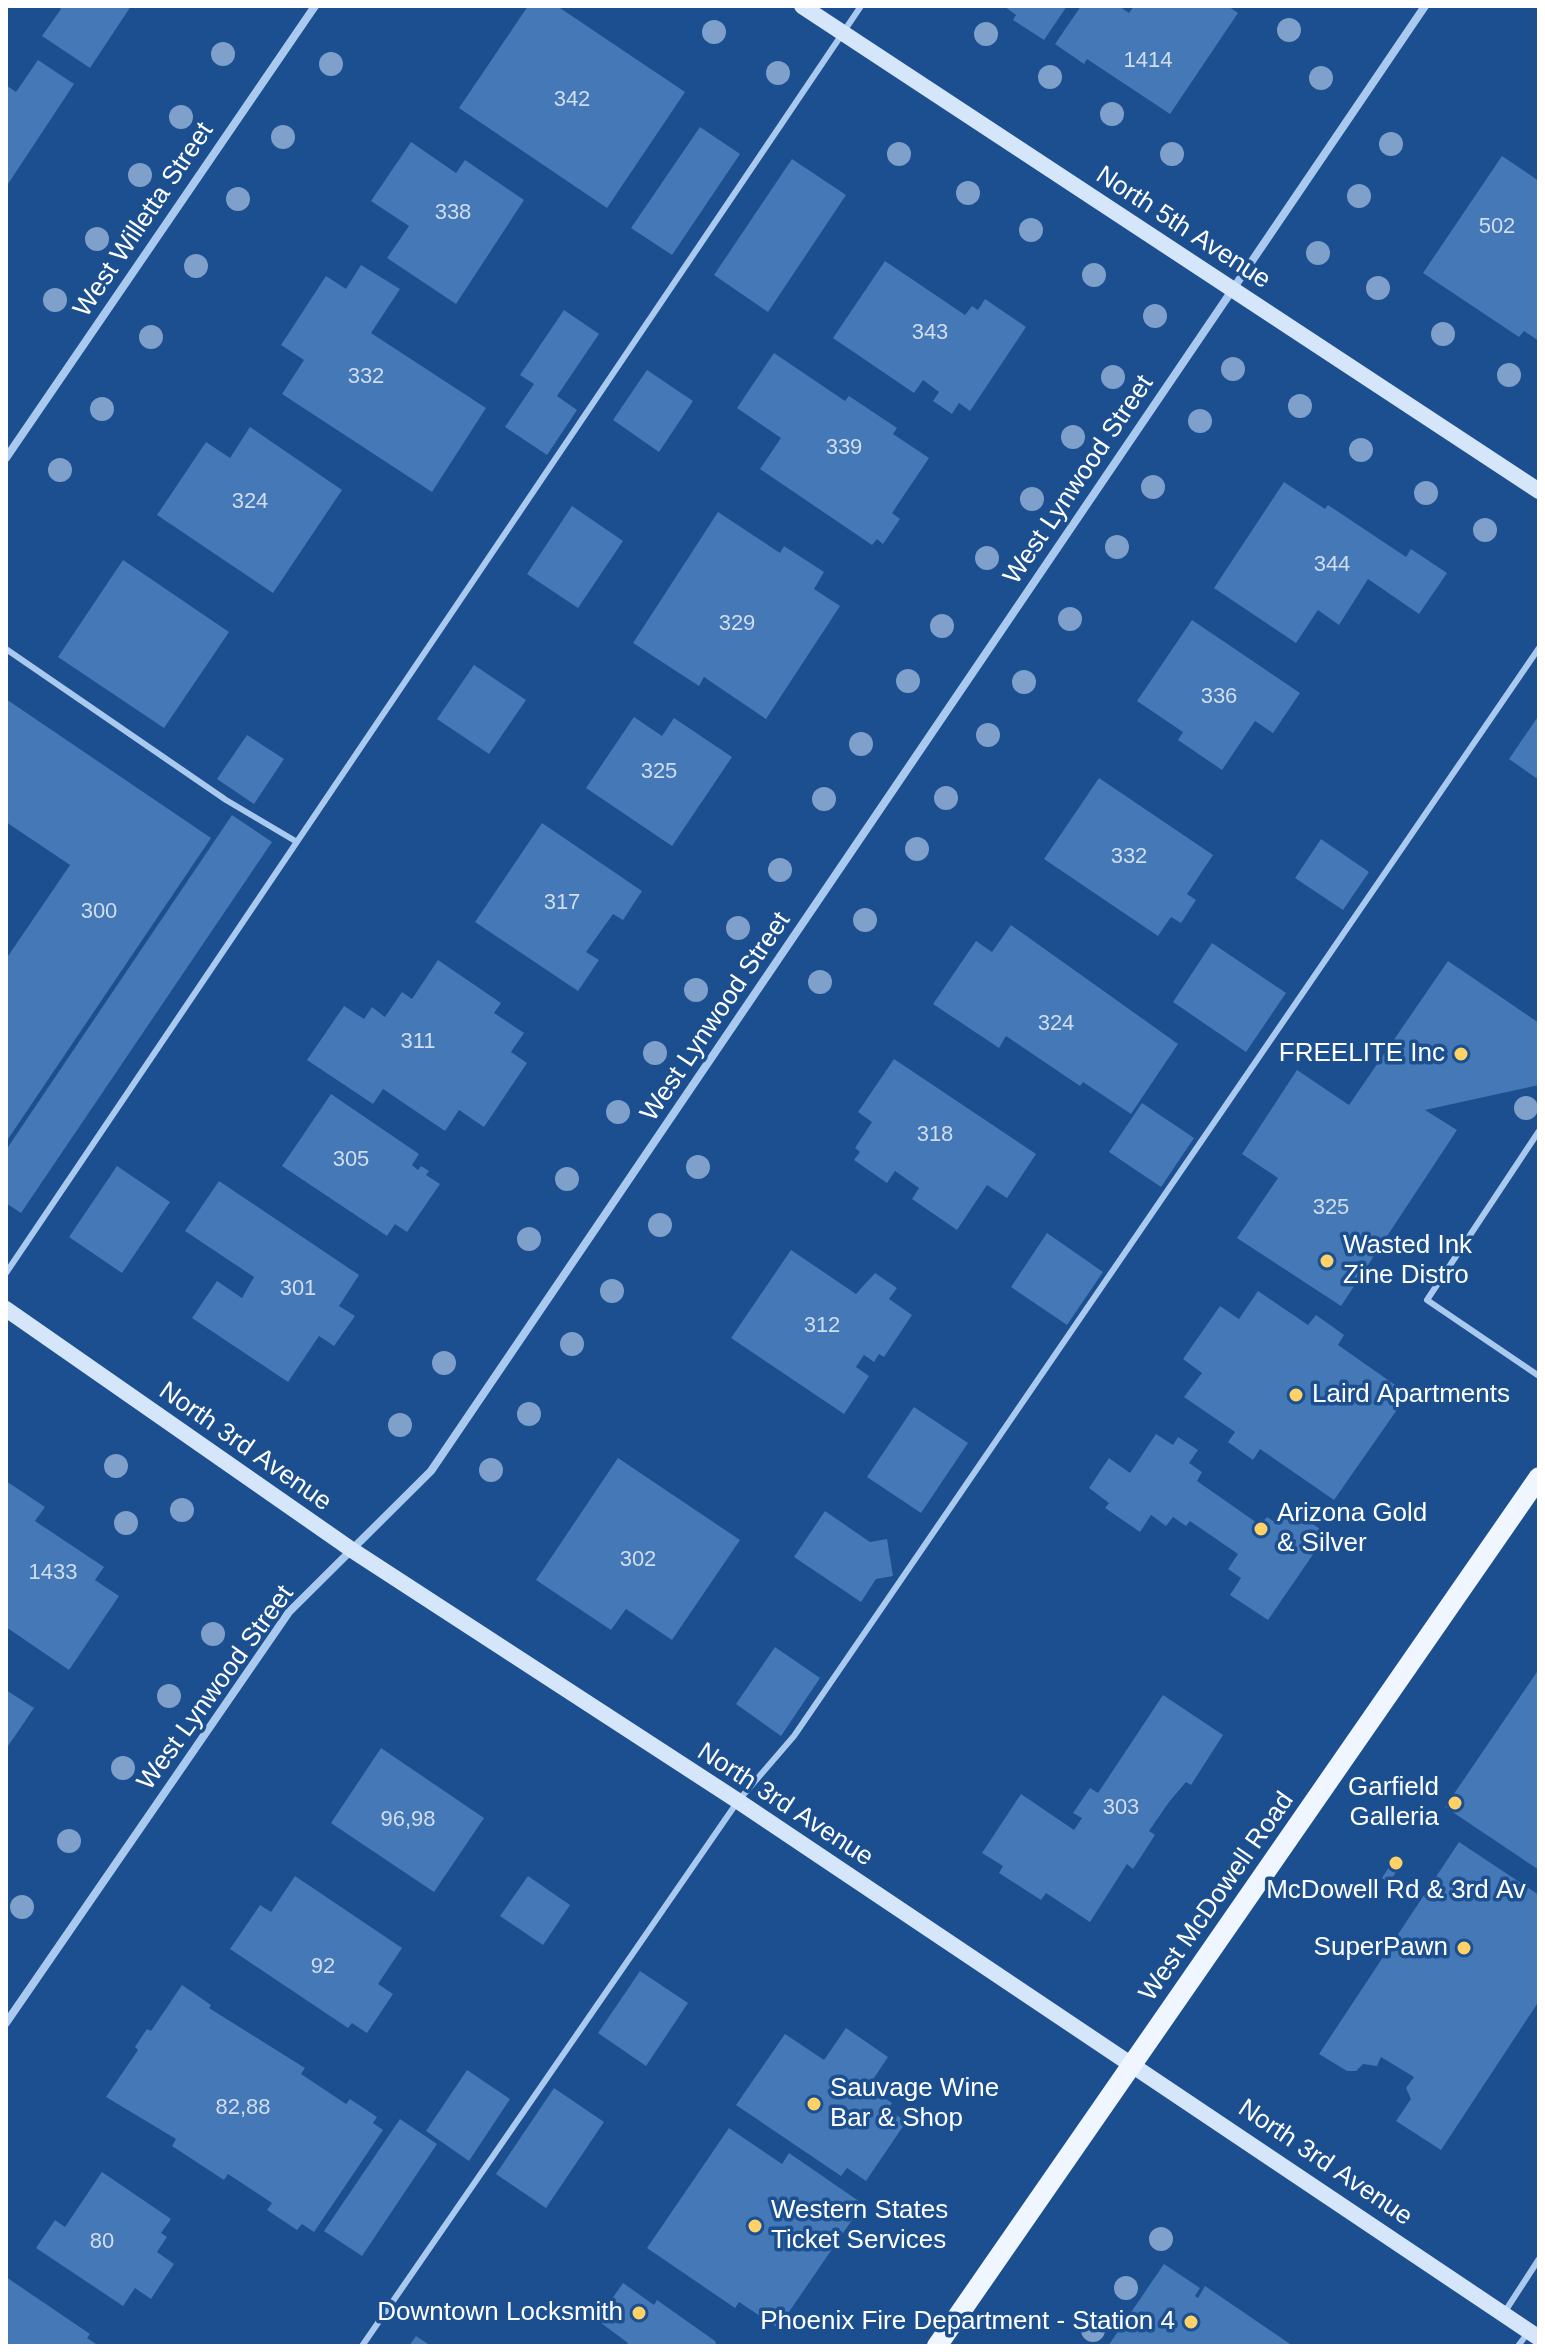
<!DOCTYPE html>
<style>
body{margin:0}
#map{position:relative;width:1545px;height:2352px;overflow:hidden;background:#1b4f8f;font-family:Helvetica,sans-serif}
canvas{display:block}
.frame{position:absolute;inset:0;border:8px solid #fff;pointer-events:none}
</style>
<div id="map">
<canvas width="1545" height="2352"></canvas>
<div class="frame"></div>
</div>
<script>
const ctx = document.querySelector('canvas').getContext('2d');
ctx.lineJoin = 'round';
function fillPath(path, color) {
  ctx.fillStyle = color;
  ctx.fill(path, 'evenodd');
}
function shape(rows) {
  const path = new Path2D();
  for (const r of rows) {
    path.moveTo(r[0], r[1]);
    for (let i = 2; i < r.length; i += 2) path.lineTo(r[i], r[i + 1]);
  }
  return path;
}
function trace(path, color, width, dash) {
  ctx.strokeStyle = color;
  ctx.lineWidth = width;
  ctx.lineCap = dash ? 'butt' : 'round';
  ctx.setLineDash(dash || []);
  ctx.stroke(path);
}
function drawText(font, color, halo, rows, align = 'center') {
  ctx.font = font + ' Helvetica,sans-serif';
  ctx.lineWidth = 7;
  ctx.setLineDash([]);
  ctx.textBaseline = 'middle';
  ctx.strokeStyle = halo;
  ctx.fillStyle = color;
  for (const [text, x, y, turn = 0] of rows) {
    ctx.save();
    ctx.translate(x, y);
    ctx.rotate((+turn || 0) * Math.PI / 180);
    ctx.textAlign = isNaN(turn) ? turn : align;
    if (halo) ctx.strokeText(text, 0, 0);
    ctx.fillText(text, 0, 0);
    ctx.restore();
  }
}
const building = shape([
 [57,6,131,6,90,68,42,36,61,9],
 [528,6,557,6,685,92,607,208,459,108],
 [1004,6,1067,6,1044,40,1013,20,1016,15],
 [1081,6,1119,6,1129,13,1134,6,1228,6,1238,13,1170,114,1087,59,1084,64,1055,44],
 [38,60,74,84,6,187,6,85,16,92],
 [700,127,740,154,672,255,631,228],
 [411,142,456,173,465,160,524,200,456,304,387,258,409,226,371,201],
 [1502,156,1539,181,1539,341,1524,331,1519,337,1423,273],
 [792,159,846,195,768,312,714,275],
 [885,261,965,315,972,306,978,310,985,299,1026,327,970,411,959,403,952,414,933,401,939,392,923,380,914,393,833,338],
 [361,265,400,289,371,333,486,408,432,492,282,394,304,360,281,345,326,276,346,289],
 [564,310,599,334,557,396,577,410,547,455,505,427,534,384,520,375],
 [774,353,845,401,849,396,897,428,893,434,929,458,892,513,900,519,883,544,877,539,872,545,760,469,781,438,737,408],
 [647,370,693,401,659,452,613,420],
 [250,427,342,490,273,593,157,515,206,442,230,458],
 [1284,482,1325,509,1328,505,1406,557,1411,549,1447,573,1419,614,1368,579,1339,625,1318,610,1296,643,1214,588],
 [572,506,623,541,578,608,527,574],
 [718,512,780,553,784,546,824,572,814,589,840,606,766,719,704,677,699,686,633,643],
 [123,560,229,632,164,728,58,657],
 [1192,620,1300,693,1273,733,1255,721,1222,770,1178,740,1183,732,1137,701],
 [474,665,526,700,489,754,437,719],
 [6,699,211,838,6,1142,6,959,70,865,6,822],
 [1539,715,1539,780,1509,759],
 [634,717,662,736,674,718,732,757,672,846,586,788],
 [247,735,284,759,254,804,217,779],
 [1099,778,1213,855,1187,894,1196,900,1181,923,1171,917,1158,936,1044,859],
 [232,815,272,842,21,1213,6,1203,6,1150],
 [542,823,642,891,623,920,613,914,586,952,599,960,578,991,475,922],
 [1321,839,1369,872,1343,910,1295,878],
 [1011,925,1178,1044,1131,1114,1083,1082,1080,1086,1006,1036,999,1048,933,1004,976,941,992,952],
 [1212,943,1286,993,1246,1052,1173,1002],
 [438,960,501,1003,494,1013,524,1033,511,1052,527,1063,484,1127,459,1110,445,1131,383,1089,373,1104,307,1060,344,1006,364,1019,372,1007,385,1017,402,992,412,999],
 [1448,961,1539,1023,1539,1085,1425,1110,1457,1130,1341,1306,1237,1238,1278,1178,1242,1154,1297,1070,1349,1105],
 [894,1059,1036,1154,1007,1198,987,1185,957,1230,912,1199,919,1188,895,1171,887,1183,854,1160,860,1152,855,1148,872,1122,858,1112],
 [331,1094,419,1154,412,1165,418,1170,421,1166,429,1171,426,1175,440,1184,407,1232,395,1224,387,1236,282,1166],
 [1142,1103,1194,1138,1161,1187,1109,1152],
 [117,1166,170,1202,122,1273,69,1237],
 [219,1181,359,1275,339,1306,355,1316,334,1346,319,1336,288,1382,192,1318,217,1281,242,1298,254,1277,185,1231],
 [1047,1233,1103,1272,1067,1325,1011,1287],
 [791,1250,856,1294,875,1273,897,1288,889,1299,912,1315,884,1357,879,1354,874,1362,864,1355,856,1367,869,1376,844,1414,731,1338],
 [1258,1291,1308,1325,1316,1315,1344,1335,1338,1345,1408,1394,1334,1500,1260,1449,1253,1460,1228,1442,1235,1432,1184,1397,1202,1373,1183,1359,1220,1306,1239,1319],
 [914,1407,968,1443,921,1513,867,1477],
 [1156,1434,1173,1445,1178,1437,1198,1450,1189,1463,1202,1472,1197,1481,1260,1525,1267,1517,1279,1525,1290,1508,1327,1534,1268,1620,1230,1595,1241,1578,1228,1569,1238,1554,1190,1521,1186,1526,1173,1517,1166,1526,1151,1515,1140,1532,1105,1508,1109,1503,1089,1488,1109,1458,1130,1473],
 [618,1458,740,1540,672,1640,626,1609,611,1630,536,1580],
 [6,1481,45,1507,35,1521,104,1567,95,1580,119,1596,69,1670,6,1627],
 [825,1511,870,1542,887,1539,893,1576,876,1579,861,1602,794,1557],
 [775,1647,820,1678,781,1736,736,1704],
 [1539,1669,1539,1870,1445,1807],
 [6,1690,34,1708,6,1749],
 [1163,1695,1223,1735,1191,1785,1186,1782,1169,1802,1149,1831,1155,1835,1133,1869,1127,1864,1090,1922,1046,1893,1041,1900,999,1873,1003,1866,982,1853,1021,1794,1074,1830,1082,1818,1073,1813,1090,1788,1098,1793],
 [381,1748,484,1818,434,1892,331,1823],
 [1459,1842,1539,1895,1539,2001,1441,2150,1396,2121,1411,2099,1406,2088,1414,2077,1381,2057,1377,2066,1363,2064,1356,2071,1347,2071,1319,2054],
 [1396,1856,1403,1861,1389,1883,1382,1878],
 [295,1876,402,1948,378,1984,393,1994,367,2033,352,2023,348,2028,230,1949,260,1905,271,1912],
 [528,1876,570,1905,543,1945,500,1916],
 [640,1971,688,2003,646,2066,598,2033],
 [182,1985,211,2005,209,2008,305,2068,301,2074,346,2104,350,2099,377,2117,373,2123,383,2130,314,2232,302,2224,297,2230,267,2210,272,2203,228,2174,224,2180,172,2146,176,2139,106,2097,138,2050,135,2047,147,2029,151,2031],
 [846,2028,888,2057,868,2087,892,2103,888,2109,906,2122,866,2181,847,2168,841,2176,736,2105,785,2034,824,2060],
 [467,2070,510,2099,469,2161,426,2131],
 [554,2088,604,2122,546,2208,496,2174],
 [400,2119,437,2144,362,2256,324,2231],
 [729,2128,782,2164,789,2153,863,2204,778,2328,739,2302,735,2308,647,2248],
 [102,2172,171,2219,161,2233,167,2237,157,2252,174,2264,151,2299,135,2288,123,2306,36,2248,55,2220,65,2227],
 [1164,2264,1200,2288,1195,2296,1198,2298,1205,2286,1293,2346,1108,2346],
 [6,2277,90,2334,87,2338,99,2346,6,2346],
 [623,2283,654,2305,657,2300,715,2341,717,2346,626,2346,628,2343,597,2320],
 [416,2336,431,2346,409,2346]
]);
const lane = shape([
 [6,649,226,800,297,842],
 [1539,1131,1427,1300,1539,1376],
 [6,1273,861,6],
 [1504,2313,1539,2259],
 [362,2346,738,1801,794,1736,1539,648],
 [1518,2346,1527,2334]
]);
const street = shape([
 [6,458,315,6],
 [6,2023,289,1612,431,1471,1425,6]
]);
const secondary = shape([
 [802,6,1539,491],
 [6,1309,352,1550,738,1801,1539,2338]
]);
const primary = shape([
 [937,2346,1539,1477]
]);
const trees = [
 [1289,30],
 [714,32],
 [986,34],
 [223,54],
 [331,64],
 [778,73],
 [1050,77],
 [1321,78],
 [1112,114],
 [181,117],
 [283,137],
 [1391,144],
 [899,154],
 [1172,154],
 [140,175],
 [968,193],
 [1359,196],
 [238,199],
 [1031,230],
 [97,239],
 [1318,253],
 [196,266],
 [1094,275],
 [1378,288],
 [55,300],
 [1155,316],
 [1443,334],
 [151,337],
 [1233,369],
 [1509,375],
 [1113,377],
 [1300,406],
 [102,409],
 [1200,421],
 [1073,437],
 [1361,450],
 [60,470],
 [1153,487],
 [1426,493],
 [1032,499],
 [1485,530],
 [1117,547],
 [987,558],
 [1070,619],
 [942,626],
 [908,681],
 [1024,682],
 [988,735],
 [861,744],
 [946,798],
 [824,799],
 [917,849],
 [780,870],
 [865,920],
 [738,928],
 [820,982],
 [696,990],
 [655,1053],
 [1526,1108],
 [618,1112],
 [698,1167],
 [567,1179],
 [660,1225],
 [529,1239],
 [612,1291],
 [572,1344],
 [444,1363],
 [529,1414],
 [400,1425],
 [116,1466],
 [491,1470],
 [182,1510],
 [126,1523],
 [213,1634],
 [169,1696],
 [123,1768],
 [69,1841],
 [22,1907],
 [1161,2239],
 [1126,2288],
 [1093,2330]
];
const markers = [
 [1461,1054,8,"#ffd166"],
 [1327,1261,8,"#ffd166"],
 [1296,1395,8,"#ffd166"],
 [1261,1529,8,"#ffd166"],
 [1455,1803,8,"#ffd166"],
 [1396,1863,8,"#ffd166"],
 [1464,1948,8,"#ffd166"],
 [814,2104,8,"#ffd166"],
 [755,2226,8,"#ffd166"],
 [639,2313,8,"#ffd166"],
 [1191,2322,8,"#ffd166"]
];
const numberNames = [
 ["1414",1148,61],
 ["342",572,100],
 ["338",453,213],
 ["502",1497,227],
 ["343",930,333],
 ["332",366,377],
 ["339",844,448],
 ["324",250,502],
 ["344",1332,565],
 ["329",737,624],
 ["336",1219,697],
 ["325",659,772],
 ["332",1129,857],
 ["317",562,903],
 ["300",99,912],
 ["324",1056,1024],
 ["311",418,1042],
 ["318",935,1135],
 ["305",351,1160],
 ["325",1331,1208],
 ["301",298,1289],
 ["312",822,1326],
 ["302",638,1560],
 ["1433",53,1573],
 ["303",1121,1808],
 ["96,98",408,1820],
 ["92",323,1967],
 ["82,88",243,2108],
 ["80",102,2242]
];
const streetNames = [
 ["West Willetta Street",144,220,-56],
 ["North 5th Avenue",1183,228,33],
 ["West Lynwood Street",1079,480,-56],
 ["West Lynwood Street",716,1017,-56],
 ["North 3rd Avenue",245,1447,35],
 ["West Lynwood Street",216,1688,-54],
 ["North 3rd Avenue",785,1805,33],
 ["West McDowell Road",1217,1897,-55],
 ["North 3rd Avenue",1325,2163,34]
];
const poiNames = [
 ["FREELITE Inc",1445,1054],
 ["Wasted Ink",1343,1246,"left"],
 ["Zine Distro",1343,1276,"left"],
 ["Laird Apartments",1312,1395,"left"],
 ["Arizona Gold",1277,1514,"left"],
 ["& Silver",1277,1544,"left"],
 ["Garfield",1439,1788],
 ["Galleria",1439,1818],
 ["McDowell Rd & 3rd Av",1396,1891,"center"],
 ["SuperPawn",1448,1948],
 ["Sauvage Wine",830,2089,"left"],
 ["Bar & Shop",830,2119,"left"],
 ["Western States",771,2211,"left"],
 ["Ticket Services",771,2241,"left"],
 ["Downtown Locksmith",623,2313],
 ["Phoenix Fire Department - Station 4",1175,2322]
];
fillPath(building, '#4478b7');
trace(lane, '#a9c9ee', 6);
trace(street, '#a9c9ee', 8);
trace(secondary, '#d6e6fa', 16);
trace(primary, '#f0f6ff', 20);
ctx.fillStyle = '#7ea0ca';
for (const [x, y] of trees) {
  ctx.beginPath();
  ctx.arc(x, y, 12, 0, 2 * Math.PI);
  ctx.fill();
}
for (const [x, y, r, color] of markers) {
  const dot = new Path2D();
  dot.arc(x, y, r, 0, 2 * Math.PI);
  ctx.fillStyle = color;
  ctx.fill(dot);
  trace(dot, '#1b4f8f', 3);
}
drawText('22px', '#d0dded', null, numberNames);
drawText('26px', '#fff', '#1b4f8f', streetNames);
drawText('26px', '#fff', '#1b4f8f', poiNames, 'right');
</script>
